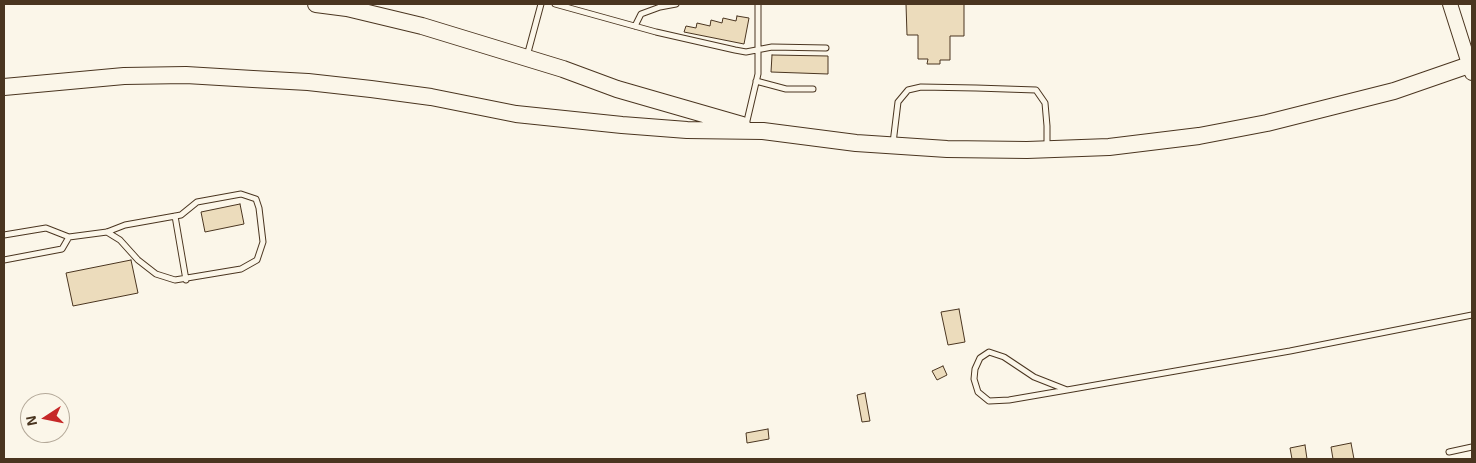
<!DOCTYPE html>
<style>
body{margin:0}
#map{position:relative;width:1476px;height:463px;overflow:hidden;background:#fbf6e9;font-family:"Exo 2",sans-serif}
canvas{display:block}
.frame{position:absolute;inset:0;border:5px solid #4a3520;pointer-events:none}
.north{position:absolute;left:20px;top:393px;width:50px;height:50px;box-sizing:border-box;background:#fbf6e9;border:1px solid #b4a999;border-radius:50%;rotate:259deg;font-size:14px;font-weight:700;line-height:20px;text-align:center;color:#4a3520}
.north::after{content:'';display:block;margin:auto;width:18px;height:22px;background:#c62828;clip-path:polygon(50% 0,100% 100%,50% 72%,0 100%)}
</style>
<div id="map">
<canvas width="1476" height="463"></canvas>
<div class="frame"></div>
<div class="north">N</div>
</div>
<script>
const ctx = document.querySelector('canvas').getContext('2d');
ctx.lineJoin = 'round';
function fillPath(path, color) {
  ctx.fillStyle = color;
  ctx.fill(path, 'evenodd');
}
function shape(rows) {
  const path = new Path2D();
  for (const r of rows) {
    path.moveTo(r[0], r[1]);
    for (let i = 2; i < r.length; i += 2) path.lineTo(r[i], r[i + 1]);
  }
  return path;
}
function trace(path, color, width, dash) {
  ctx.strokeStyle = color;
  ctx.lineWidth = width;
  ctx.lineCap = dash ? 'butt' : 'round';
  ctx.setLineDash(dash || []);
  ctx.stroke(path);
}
const building = shape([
 [906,4,964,4,964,36,950,36,950,60,940,60,940,64,927,64,928,59,918,59,918,35,907,35,906,4],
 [737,16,749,18,744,44,684,32,686,26,696,28,697,23,710,26,711,20,722,23,723,18,736,21,737,16],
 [772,55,828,56,828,74,771,72,772,55],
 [240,204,244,224,205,232,201,212,240,204],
 [131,260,138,293,73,306,66,273,131,260],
 [959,309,965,342,948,345,941,312,959,309],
 [943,366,947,375,937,380,932,371,943,366],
 [865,393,870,421,862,422,857,395,865,393],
 [768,429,769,439,747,443,746,433,768,429],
 [1351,443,1354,459,1333,459,1331,447,1351,443],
 [1305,445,1307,459,1292,459,1290,448,1305,445]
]);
const service = shape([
 [555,4,656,32,735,50,746,52,772,47,826,48],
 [635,26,641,14,660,7,676,4],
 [527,56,541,4],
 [756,81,786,89,813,89],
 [746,125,758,74,758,4],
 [893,143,898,102,908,90,921,87,976,88,1036,90,1045,103,1047,126,1047,146],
 [175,216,186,280],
 [4,235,46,228,69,237,107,232,125,225,181,215,197,202,241,194,256,199,259,208,263,242,257,260,241,269,175,280,156,274,138,260,120,240,107,232],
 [4,260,62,249,69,237],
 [1067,390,1034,377,1004,357,989,352,980,358,975,369,974,379,978,392,989,401,1009,400,1067,390,1290,351,1472,315],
 [1449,452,1472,447]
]);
const tertiary = shape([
 [1450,4,1472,73]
]);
const primary = shape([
 [316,4,347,8,422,26,563,69,617,89,742,125],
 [4,87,124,76,186,75,253,79,308,82,371,89,431,97,516,114,622,125,687,130,763,131,856,143,947,149,1027,150,1109,147,1199,136,1267,123,1394,91,1472,64]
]);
fillPath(building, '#ecdcbc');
trace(building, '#4a3520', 1);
trace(service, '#4a3520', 7);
trace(tertiary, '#4a3520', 16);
trace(primary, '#4a3520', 18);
trace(service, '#fbf6e9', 5);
trace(tertiary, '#fbf6e9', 14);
trace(primary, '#fbf6e9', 16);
</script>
